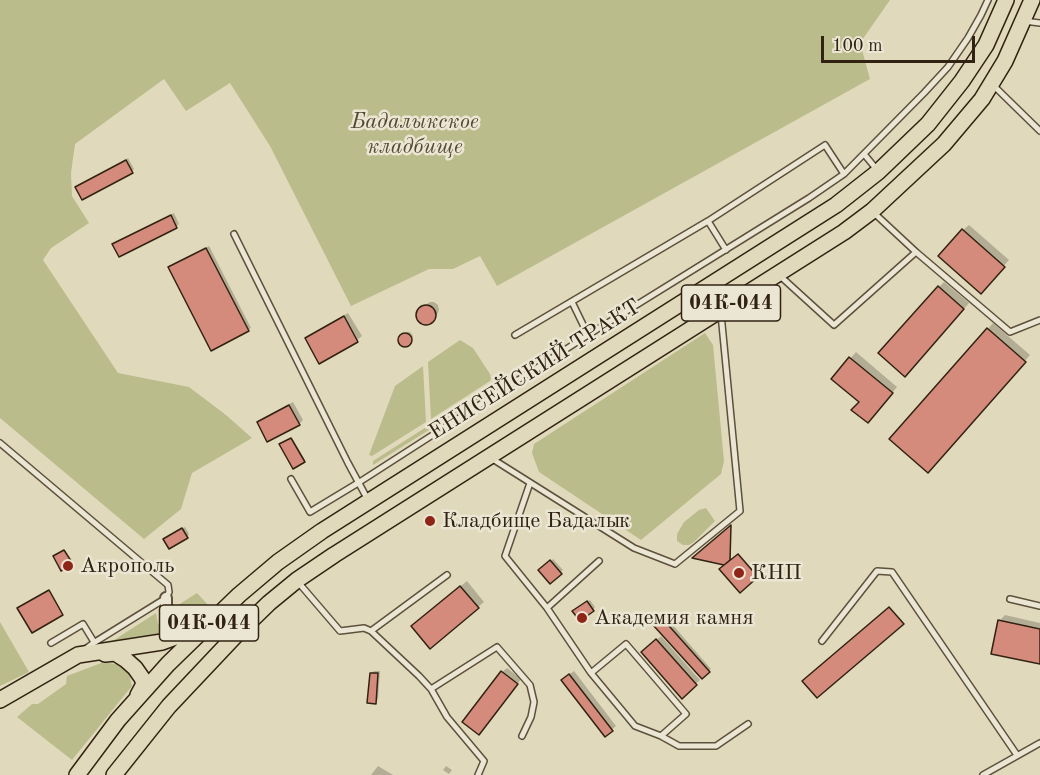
<!DOCTYPE html>
<meta charset="utf-8">
<style>
body{margin:0}
#map{position:relative;width:1040px;height:775px;overflow:hidden;background:#e0d9bb;font-family:"Old Standard TT",serif}
canvas{display:block}
.scale{position:absolute;left:821px;top:36px;width:154px;height:27px;box-sizing:border-box;border:3px solid #312212;border-top:0;padding-left:8px;font-size:18px;line-height:21px;white-space:nowrap;color:#312212;-webkit-text-stroke:4px #ebe6d3;paint-order:stroke}
</style>
<div id="map">
<canvas width="1040" height="775"></canvas>
<div class="scale">100 m</div>
</div>
<script>
const ctx = document.querySelector('canvas').getContext('2d');
ctx.lineJoin = 'round';
function fillPath(path, color) {
  ctx.fillStyle = color;
  ctx.fill(path, 'evenodd');
}
function shape(rows) {
  const path = new Path2D();
  for (const r of rows) {
    if (r.length === 3) {
      path.moveTo(r[0] + r[2], r[1]);
      path.arc(r[0], r[1], r[2], 0, 2 * Math.PI);
      continue;
    }
    path.moveTo(r[0], r[1]);
    for (let i = 2; i < r.length; i += 2) path.lineTo(r[i], r[i + 1]);
  }
  return path;
}
function trace(path, color, width, dash) {
  ctx.strokeStyle = color;
  ctx.lineWidth = width;
  ctx.lineCap = dash ? 'butt' : 'round';
  ctx.setLineDash(dash || []);
  ctx.stroke(path);
}
function drawText(font, color, halo, rows, align = 'center') {
  ctx.font = font + ' "Old Standard TT",serif';
  ctx.lineWidth = 5;
  ctx.setLineDash([]);
  ctx.textBaseline = 'middle';
  ctx.strokeStyle = halo;
  ctx.fillStyle = color;
  for (const [text, x, y, turn = 0] of rows) {
    ctx.save();
    ctx.translate(x, y);
    ctx.rotate((+turn || 0) * Math.PI / 180);
    ctx.textAlign = isNaN(turn) ? turn : align;
    if (halo) ctx.strokeText(text, 0, 0);
    ctx.fillText(text, 0, 0);
    ctx.restore();
  }
}
const green = shape([
 [0,0,890,0,860,43,870,79,497,286,480,256,453,269,429,269,351,306,270,146,230,83,186,111,164,79,75,144,71,173,72,196,89,223,51,248,43,260,118,373,189,387,226,415,252,438,192,473,181,509,144,539,0,418],
 [705,333,713,345,724,461,721,474,641,540,539,472,532,453,534,444],
 [460,340,473,348,490,374,491,379,490,381,431,419,428,362],
 [423,366,426,422,372,456,369,455,395,386],
 [494,384,491,391,373,465,373,461],
 [706,508,715,521,694,542,689,545,683,545,677,541,677,534,684,522,699,510],
 [197,593,209,606,192,621,185,624,178,621,174,616,175,607],
 [156,613,158,624,166,630,162,633,111,642],
 [0,622,29,672,0,686],
 [104,662,120,665,129,673,132,686,72,760,17,717,32,704,38,704,66,684,67,676]
]);
const shadow = shape([
 [128,158,134,169,132,171,80,185],
 [174,213,179,224,176,227,120,255,117,242],
 [969,225,1009,260,986,286,963,230],
 [209,246,251,328,248,330,173,265],
 [944,282,969,303,911,369,939,287],
 [430,302,434,302,438,305,439,310,437,315,433,320,428,323,423,323,419,320,417,314,419,309],
 [348,313,362,336,357,340,320,362,307,338,311,334],
 [993,323,1030,355,934,466,891,439],
 [407,332,410,332,413,336,412,341,406,345,402,344,400,342,400,338],
 [856,352,897,387,873,416,861,402,833,379],
 [293,402,303,420,299,424,258,423,263,418],
 [292,438,305,460,294,467,281,445],
 [731,526,731,561,739,554,758,576,740,591,727,564,695,557],
 [185,527,189,534,187,537,167,537],
 [553,559,563,570,550,581,541,570],
 [467,581,484,602,478,607,418,621],
 [50,590,63,614,32,631,19,608],
 [590,600,595,607,593,610,577,609],
 [1005,615,1040,623,1040,663,999,621],
 [665,616,711,669,702,677,655,625],
 [661,636,700,680,682,696,643,653],
 [507,668,521,679,483,729,502,672],
 [374,671,380,671,378,699,375,702,371,673],
 [574,671,616,726,605,735,567,676],
 [378,766,393,775,371,775],
 [446,766,452,770,449,774,443,770]
]);
const building = shape([
 [126,160,133,173,82,200,75,187,126,160],
 [171,215,177,228,119,257,112,244,171,215],
 [962,229,1005,267,981,294,938,256,962,229],
 [206,248,249,331,211,351,168,267,206,248],
 [938,286,964,309,905,377,878,353,938,286],
 [426,315,10],
 [344,316,358,342,319,364,305,338,344,316],
 [987,328,1026,362,928,473,889,439,987,328],
 [405,340,7],
 [849,357,893,393,868,423,851,410,859,402,831,379,849,357],
 [289,405,300,425,267,442,257,422,289,405],
 [291,438,305,462,293,469,279,444,291,438],
 [731,525,730,560,724,565,692,558,731,525],
 [182,528,188,538,169,549,163,539,182,528],
 [64,550,73,564,61,571,53,556,64,550],
 [738,554,758,577,740,593,719,569,738,554],
 [550,560,562,574,550,584,538,570,550,560],
 [460,586,479,608,430,649,411,626,460,586],
 [49,590,63,615,32,633,17,608,49,590],
 [587,601,594,611,580,621,572,611,587,601],
 [889,607,904,624,817,698,802,681,889,607],
 [662,618,710,672,702,679,653,625,662,618],
 [998,620,1040,629,1040,664,991,654,998,620],
 [656,639,697,685,682,699,641,652,656,639],
 [501,671,518,684,479,735,462,722,501,671],
 [370,673,378,673,376,704,367,703,370,673],
 [569,674,613,731,605,737,561,680,569,674]
]);
const service = shape([
 [1024,21,1040,23],
 [993,85,1040,131],
 [864,154,878,171],
 [708,221,726,250],
 [234,234,348,463,368,500],
 [916,252,1010,332,1040,320],
 [779,275,834,325,916,252,873,212],
 [572,302,588,335],
 [515,335,708,221,825,145,844,174],
 [0,443,168,585,169,592,166,598,95,642,84,650],
 [491,458,634,548,675,564,740,511,721,314],
 [291,479,310,512,358,483,588,335,809,198,844,174,924,93,948,67,968,38,981,15,988,0],
 [530,483,505,556,547,608,591,673,635,726,661,736,686,714,626,644,591,673],
 [298,582,340,631,364,628,371,631,419,676,431,689,447,717,484,761,478,775],
 [1010,599,1040,606],
 [547,608,599,561],
 [371,631,447,575],
 [822,641,877,571,892,572,1017,755],
 [51,643,83,624,94,642],
 [431,689,497,647,530,685,534,702,531,717,522,736],
 [661,736,679,746,716,746,748,724],
 [983,775,1040,743]
]);
const minor = shape([
 [166,598,166,611,167,619,178,630,189,633]
]);
const primary = shape([
 [105,654,115,653,126,660,135,668,142,678,144,684,138,695],
 [0,700,78,655,162,642,200,628],
 [77,775,118,720,168,664,239,595,278,562,322,531,836,205,878,172,928,124,962,81,986,45,1006,0],
 [114,775,169,706,236,635,269,603,297,580,334,555,844,232,872,211,944,144,982,99,1005,61,1032,0]
]);
const markers = [
 [430,521,6,"#8f2418"],
 [68,566,6,"#8f2418"],
 [739,573,6,"#8f2418"],
 [582,618,6,"#8f2418"]
];
const shields = [
 [731,303,99],
 [209,623,99]
];
const shieldNames = [
 ["04К-044",731,303],
 ["04К-044",209,623]
];
const parkNames = [
 ["Бадалыкское",415,122],
 ["кладбище",415,147]
];
const streetNames = [
 ["ЕНИСЕЙСКИЙ ТРАКТ",535,370,-32]
];
const poiNames = [
 ["Кладбище Бадалык",442,521],
 ["Акрополь",80,566],
 ["КНП",751,573],
 ["Академия камня",594,618]
];
fillPath(green, '#bbbc8b');
fillPath(shadow, '#0003');
fillPath(building, '#d58b7c');
trace(building, '#312212', 1.5);
trace(service, '#5d503c', 8);
trace(minor, '#5d503c', 14);
trace(primary, '#312212', 18);
trace(service, '#ebe6d3', 5);
trace(minor, '#ebe6d3', 10);
trace(primary, '#e0d9bb', 15);
for (const [x, y, r, color] of markers) {
  const dot = new Path2D();
  dot.arc(x, y, r, 0, 2 * Math.PI);
  ctx.fillStyle = color;
  ctx.fill(dot);
  trace(dot, '#ebe6d3', 2);
}
for (const [x, y, w] of shields) {
  const box = new Path2D();
  box.roundRect(x - w / 2, y - 18, w, 36, 4.5);
  ctx.fillStyle = '#ebe6d3';
  ctx.fill(box);
  trace(box, '#312212', 1.5);
}
drawText('bold 21px', '#312212', null, shieldNames);
drawText('italic 22px', '#544830', '#ebe6d3', parkNames);
drawText('22px', '#312212', '#ebe6d3', streetNames);
drawText('22px', '#312212', '#ebe6d3', poiNames, 'left');
</script>
